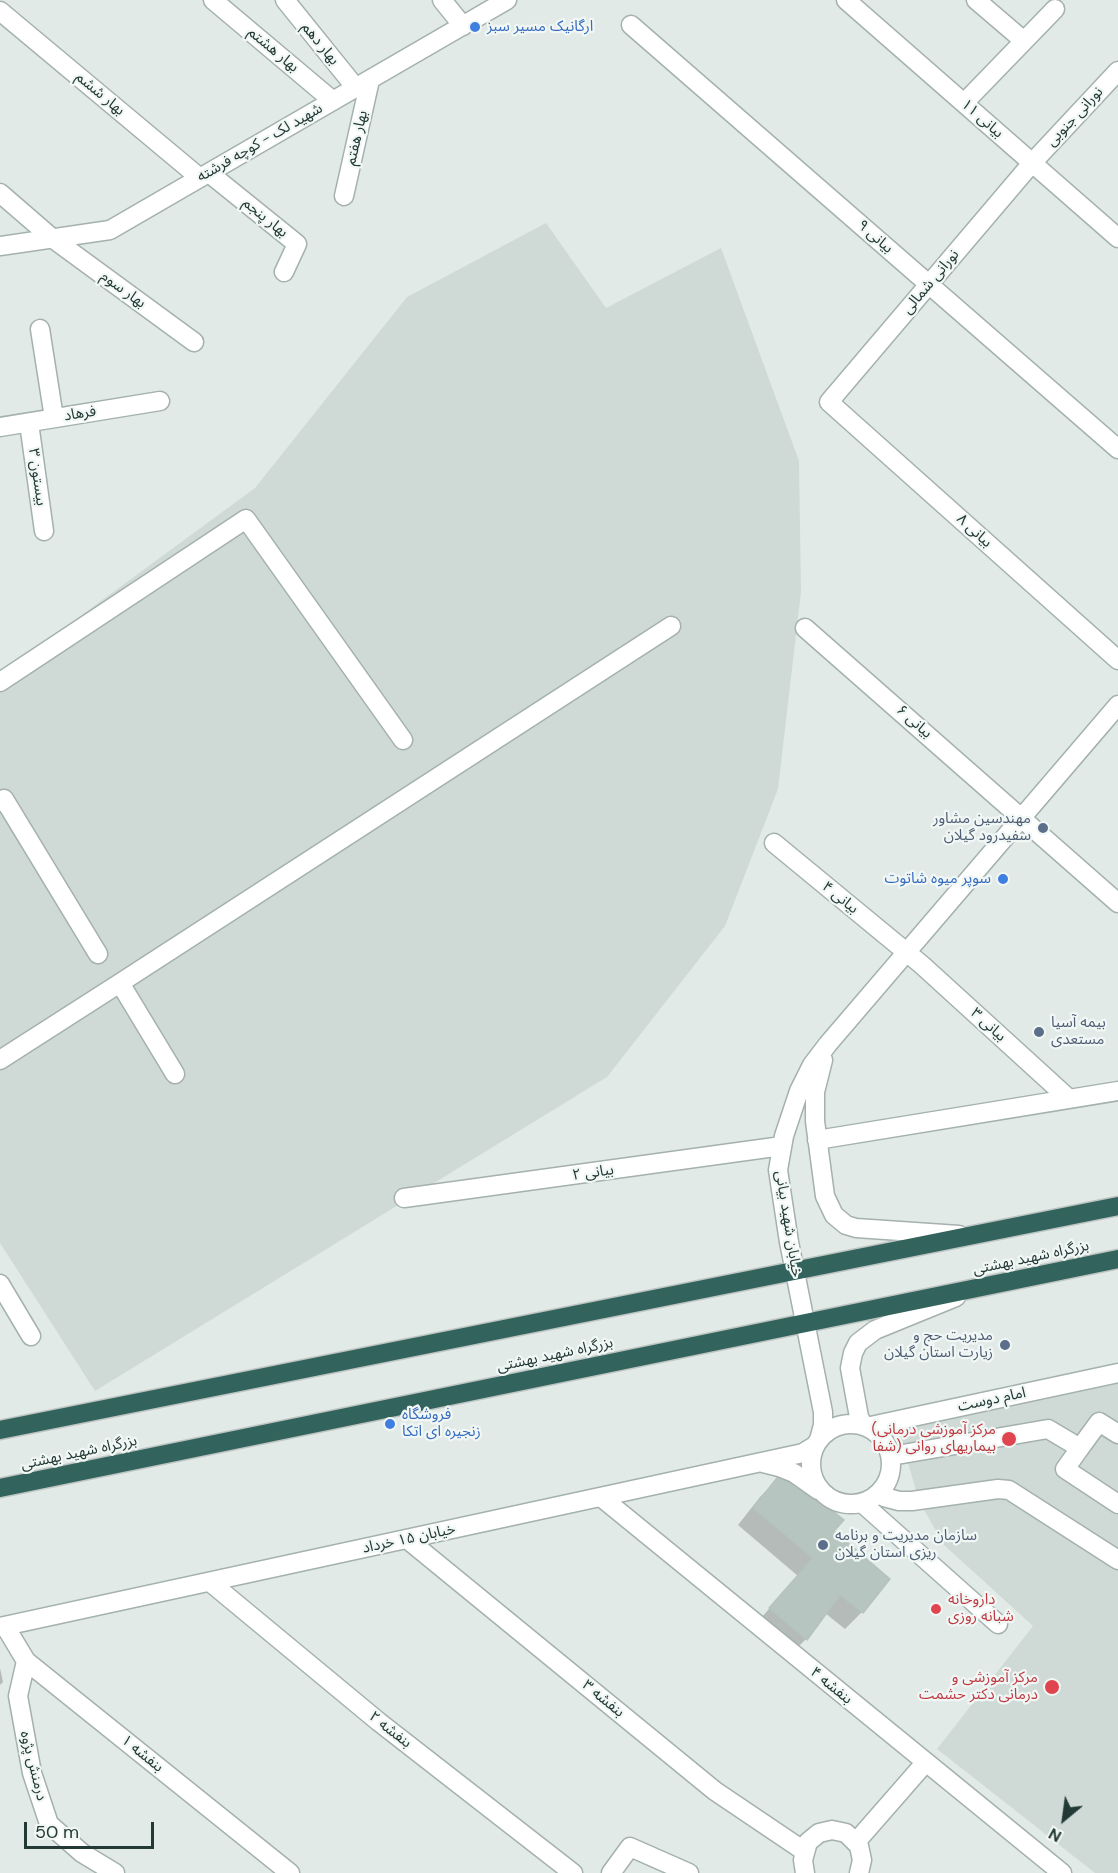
<!DOCTYPE html>
<meta charset="utf-8">
<style>
body{margin:0}
#map{position:relative;width:1118px;height:1873px;overflow:hidden;background:#e1eae7;font-family:"DM Sans",sans-serif}
canvas{display:block}
.north{position:absolute;left:1034px;top:1789px;width:60px;height:60px;-webkit-text-stroke:4px #f1f7f5;paint-order:stroke;rotate:209deg;font-size:16px;font-weight:700;line-height:24px;text-align:center;color:#233935}
.north::after{content:'';display:block;margin:auto;width:21px;height:27px;background:#233935;clip-path:polygon(50% 0,100% 100%,50% 72%,0 100%)}
.scale{position:absolute;left:24px;top:1822px;width:130px;height:27px;box-sizing:border-box;border:3px solid #233935;border-top:0;padding-left:8px;font-size:18px;line-height:21px;white-space:nowrap;color:#233935;-webkit-text-stroke:4px #f1f7f5;paint-order:stroke}
</style>
<div id="map">
<canvas width="1118" height="1873"></canvas>
<div class="north">N</div>
<div class="scale">50 m</div>
</div>
<script>
const ctx = document.querySelector('canvas').getContext('2d');
ctx.lineJoin = 'round';
function fillPath(path, color) {
  ctx.fillStyle = color;
  ctx.fill(path, 'evenodd');
}
function shape(rows) {
  const path = new Path2D();
  for (const r of rows) {
    if (r.length === 3) {
      path.moveTo(r[0] + r[2], r[1]);
      path.arc(r[0], r[1], r[2], 0, 2 * Math.PI);
      continue;
    }
    path.moveTo(r[0], r[1]);
    for (let i = 2; i < r.length; i += 2) path.lineTo(r[i], r[i + 1]);
  }
  return path;
}
function trace(path, color, width, dash) {
  ctx.strokeStyle = color;
  ctx.lineWidth = width;
  ctx.lineCap = dash ? 'butt' : 'round';
  ctx.setLineDash(dash || []);
  ctx.stroke(path);
}
function drawText(font, color, halo, rows, align = 'center') {
  ctx.font = font + ' "DM Sans","Noto Sans Arabic",sans-serif';
  ctx.lineWidth = 4.5;
  ctx.setLineDash([]);
  ctx.textBaseline = 'middle';
  ctx.strokeStyle = halo;
  ctx.fillStyle = color;
  for (const [text, x, y, turn = 0] of rows) {
    ctx.save();
    ctx.translate(x, y);
    ctx.rotate((+turn || 0) * Math.PI / 180);
    ctx.textAlign = isNaN(turn) ? turn : align;
    if (halo) ctx.strokeText(text, 0, 0);
    ctx.fillText(text, 0, 0);
    ctx.restore();
  }
}
const built = shape([
 [546,223,606,308,721,248,799,461,801,592,778,789,725,926,607,1077,95,1391,0,1243,0,675,255,488,407,297],
 [1118,1383,1118,1873,1095,1873,937,1749,1033,1626,944,1545,919,1501,897,1425]
]);
const shadow = shape([
 [777,1480,831,1531,888,1579,862,1612,845,1629,825,1613,806,1639,789,1656,754,1626,798,1576,738,1525,760,1497],
 [0,1668,3,1682,0,1685]
]);
const building = shape([
 [777,1478,789,1483,812,1499,820,1501,844,1520,834,1531,890,1579,863,1613,840,1595,807,1640,769,1608,813,1558,753,1508,777,1478]
]);
const minor = shape([
 [213,0,333,101],
 [285,0,356,88],
 [442,0,463,26],
 [846,0,1118,238],
 [976,0,1024,41],
 [0,11,200,178],
 [631,25,1118,449],
 [1118,71,1032,163,829,402,1118,660],
 [964,103,1055,9],
 [209,173,297,244,284,272],
 [0,193,52,238,194,342],
 [344,196,370,80],
 [0,246,110,230,507,0],
 [40,329,54,418],
 [29,423,44,531],
 [0,427,160,401],
 [805,628,1118,903],
 [0,682,246,519,403,740],
 [0,802,4,799,98,954],
 [774,843,922,965,1068,1098],
 [120,983,671,626],
 [0,1060,120,983,175,1074],
 [823,1060,815,1092,815,1121,825,1196,834,1215,846,1225,856,1228,959,1235],
 [817,1140,1118,1091],
 [404,1198,782,1146],
 [0,1284,31,1336],
 [851,1464,40],
 [864,1426,859,1417,850,1368,853,1353,858,1343,875,1330,956,1297],
 [866,1427,1118,1373],
 [819,1440,823,1425,823,1412,789,1242,778,1170,784,1136,799,1091,812,1065,828,1044,1118,705],
 [1080,1448,1065,1469,1118,1504],
 [891,1456,1048,1429,1080,1448,1099,1422,1118,1434],
 [763,1463,779,1467,794,1473,818,1490],
 [880,1493,884,1497,899,1501,912,1501,998,1489,1009,1490,1118,1560],
 [601,1497,1062,1873],
 [862,1503,998,1624],
 [407,1539,715,1791,804,1851],
 [210,1582,379,1722,573,1873],
 [5,1626,26,1661,290,1873],
 [0,1627,803,1453,816,1445],
 [26,1661,18,1696,32,1773,49,1824,82,1853,115,1873],
 [856,1842,925,1763],
 [611,1873,630,1847,689,1873],
 [805,1873,803,1860,808,1842,819,1833,832,1830,846,1833,859,1846,862,1860,859,1873]
]);
const highway = shape([
 [0,1430,1118,1206],
 [0,1488,1118,1259]
]);
const markers = [
 [475,27,6,"#3f7fe0"],
 [1043,828,6,"#5c6f8a"],
 [1003,879,6,"#3f7fe0"],
 [1039,1032,6,"#5c6f8a"],
 [1005,1345,6,"#5c6f8a"],
 [390,1424,6,"#3f7fe0"],
 [1009,1439,8,"#e0444e"],
 [823,1545,6,"#5c6f8a"],
 [936,1609,6,"#e0444e"],
 [1052,1687,8,"#e0444e"]
];
const shopNames = [
 ["ارگانیک مسیر سبز",487,27],
 ["سوپر میوه شاتوت",991,879,"right"],
 ["فروشگاه",402,1415],
 ["زنجیره ای اتکا",402,1432]
];
const streetNames = [
 ["بهار دهم",320,44,51],
 ["بهار هشتم",273,50,40],
 ["بهار ششم",100,94,40],
 ["نورانی جنوبی",1075,117,-47],
 ["بیانی ۱۱",982,119,41],
 ["بهار هفتم",357,138,-77],
 ["شهید لک - کوچه فرشته",260,143,-30],
 ["بهار پنجم",265,218,39],
 ["بیانی ۹",875,237,41],
 ["نورانی شمالی",931,282,-50],
 ["بهار سوم",123,290,36],
 ["فرهاد",80,414,-9],
 ["بیستون ۳",37,477,82],
 ["بیانی ۸",974,531,42],
 ["بیانی ۶",914,722,41],
 ["بیانی ۴",840,898,39],
 ["بیانی ۳",988,1025,42],
 ["بیانی ۲",593,1173,-8],
 ["خیابان شهید بیانی",788,1224,81],
 ["بزرگراه شهید بهشتی",1031,1258,-12],
 ["بزرگراه شهید بهشتی",555,1355,-12],
 ["امام دوست",992,1400,-12],
 ["بزرگراه شهید بهشتی",79,1453,-12],
 ["خیابان ۱۵ خرداد",409,1539,-12],
 ["بنفشه ۴",831,1686,39],
 ["بنفشه ۳",603,1699,39],
 ["بنفشه ۲",390,1730,38],
 ["بنفشه ۱",142,1754,39],
 ["درمنش پژوه",33,1766,76]
];
const serviceNames = [
 ["مهندسین مشاور",1031,819],
 ["سفیدرود گیلان",1031,836],
 ["بیمه آسیا",1051,1023,"left"],
 ["مستعدی",1051,1040,"left"],
 ["مدیریت حج و",993,1336],
 ["زیارت استان گیلان",993,1353],
 ["سازمان مدیریت و برنامه",835,1536,"left"],
 ["ریزی استان گیلان",835,1553,"left"]
];
const healthNames = [
 ["(مرکز آموزشی درمانی",996,1430],
 ["بیماریهای روانی (شفا",996,1447],
 ["داروخانه",948,1600,"left"],
 ["شبانه روزی",948,1617,"left"],
 ["مرکز آموزشی و",1038,1678],
 ["‌درمانی دکتر حشمت",1038,1695]
];
fillPath(built, '#cfdad6');
fillPath(shadow, '#0003');
fillPath(building, '#b7c5c0');
trace(building, '#b4c3be', 1.5);
trace(minor, '#a4b1ae', 21);
trace(highway, '#bdc4c2', 21);
trace(minor, '#fff', 18);
trace(highway, '#32635c', 18);
for (const [x, y, r, color] of markers) {
  const dot = new Path2D();
  dot.arc(x, y, r, 0, 2 * Math.PI);
  ctx.fillStyle = color;
  ctx.fill(dot);
  trace(dot, '#f1f7f5', 2);
}
drawText('15px', '#366cbe', '#f1f7f5', shopNames, 'left');
drawText('15px', '#233935', '#f1f7f5', streetNames);
drawText('15px', '#4e5e75', '#f1f7f5', serviceNames, 'right');
drawText('15px', '#be3a42', '#f1f7f5', healthNames, 'right');
</script>
